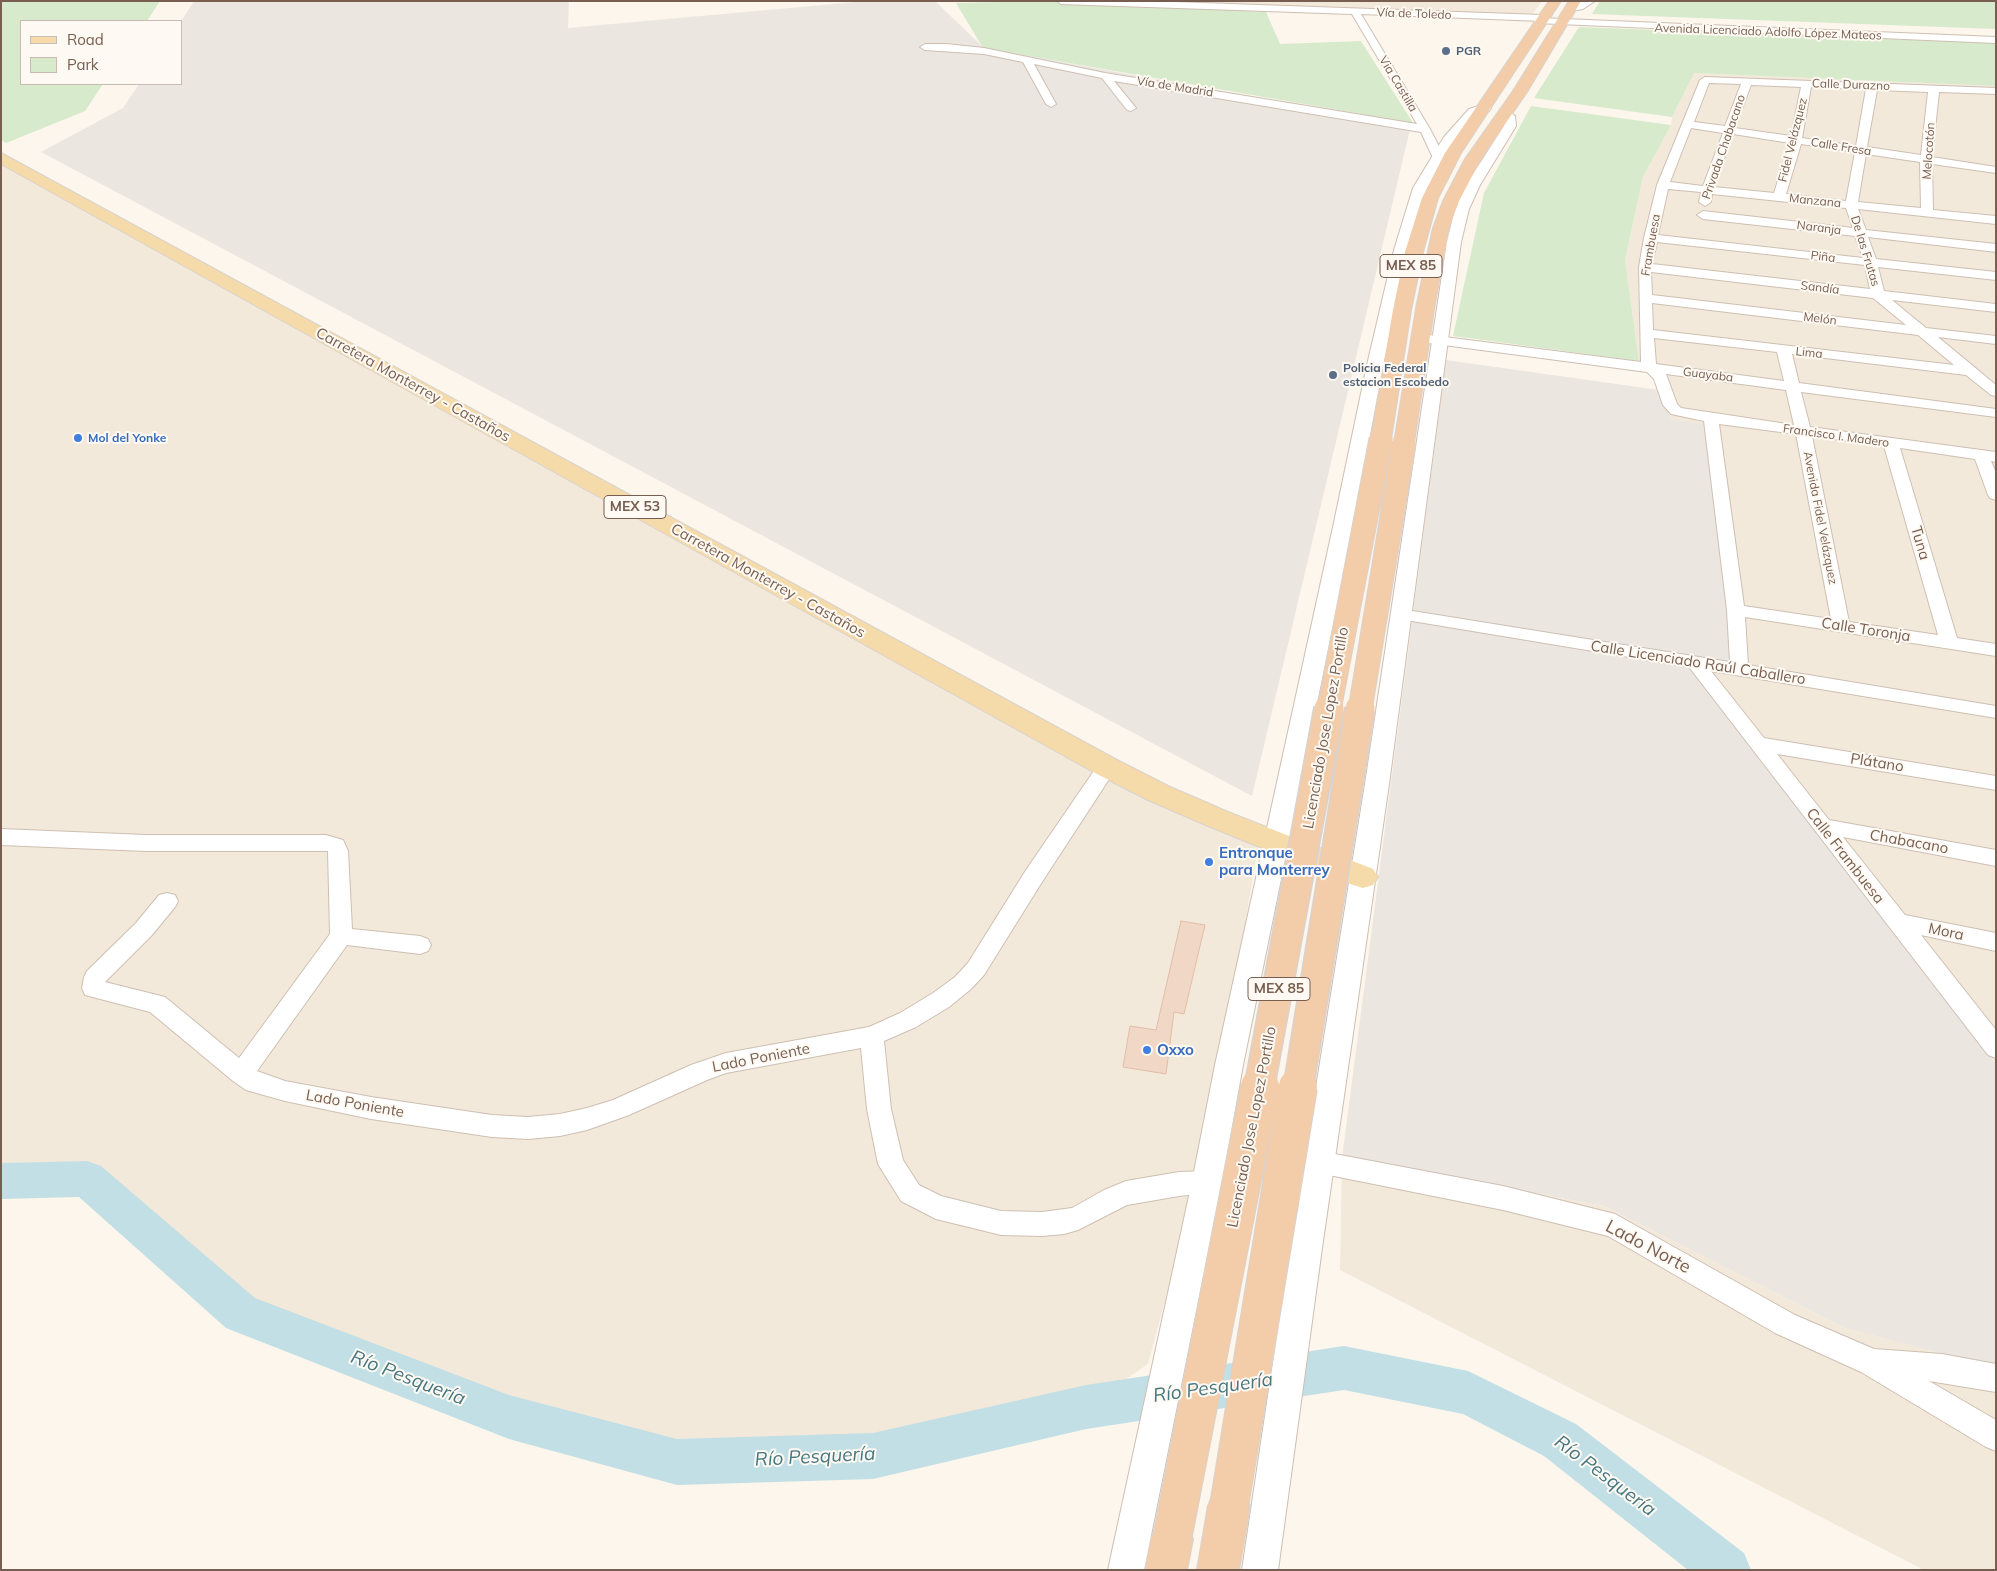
<!DOCTYPE html>
<meta charset="utf-8">
<style>
body{margin:0}
#map{position:relative;width:1997px;height:1571px;overflow:hidden;background:#fcf6ed;font-family:Mulish,sans-serif}
canvas{display:block}
.frame{position:absolute;inset:0;border:2px solid #775e50;pointer-events:none}
.legend{position:absolute;left:20px;top:20px;width:162px;height:65px;box-sizing:border-box;background:#fefaf3;border:1px solid #c8bcb2;margin:0;padding:6px 9px;list-style:none;font-size:15px;color:#775e50}
.legend li{display:flex;align-items:center;gap:10px;height:25px}
.legend b{width:25px;border:1px solid #c8bcb2}
</style>
<div id="map">
<canvas width="1997" height="1571"></canvas>
<div class="frame"></div>
<ul class="legend">
<li><b style="height:6px;background:#f5dbaa"></b>Road</li>
<li><b style="height:14px;background:#d7eacb"></b>Park</li>
</ul>
</div>
<script>
const ctx = document.querySelector('canvas').getContext('2d');
ctx.lineJoin = 'round';
function fillPath(path, color) {
  ctx.fillStyle = color;
  ctx.fill(path, 'evenodd');
}
function shape(rows) {
  const path = new Path2D();
  for (const r of rows) {
    path.moveTo(r[0], r[1]);
    for (let i = 2; i < r.length; i += 2) path.lineTo(r[i], r[i + 1]);
  }
  return path;
}
function trace(path, color, width, dash) {
  ctx.strokeStyle = color;
  ctx.lineWidth = width;
  ctx.lineCap = dash ? 'butt' : 'round';
  ctx.setLineDash(dash || []);
  ctx.stroke(path);
}
function drawText(font, color, halo, rows, align = 'center') {
  ctx.font = font + ' Mulish,sans-serif';
  ctx.lineWidth = 4;
  ctx.setLineDash([]);
  ctx.textBaseline = 'middle';
  ctx.strokeStyle = halo;
  ctx.fillStyle = color;
  for (const [text, x, y, turn = 0] of rows) {
    ctx.save();
    ctx.translate(x, y);
    ctx.rotate((+turn || 0) * Math.PI / 180);
    ctx.textAlign = isNaN(turn) ? turn : align;
    if (halo) ctx.strokeText(text, 0, 0);
    ctx.fillText(text, 0, 0);
    ctx.restore();
  }
}
const residential = shape([
 [1132,1,1542,1,1531,16],
 [1693,73,1996,86,1996,1064,1694,665,1738,662,1704,425,1671,419,1663,377,1639,361,1625,260,1643,177,1671,125,1672,117],
 [1,160,1258,845,1246,919,1230,1006,1182,1238,1148,1364,1086,1407,873,1456,677,1462,509,1417,241,1313,87,1179,1,1181],
 [1342,1158,1604,1206,1845,1328,1996,1368,1996,1570,1924,1570,1340,1270]
]);
const industrial = shape([
 [194,1,569,1,568,28,867,1,935,1,984,48,1411,125,1252,796,41,152,123,108,139,84,181,84,181,21],
 [1446,360,1666,391,1671,419,1704,424,1738,663,1694,665,1996,1064,1996,1368,1845,1328,1604,1206,1342,1158]
]);
const green = shape([
 [1,1,160,1,147,21,21,21,21,84,103,84,85,111,6,143,1,140],
 [1050,1,1266,12,1280,44,1361,41,1413,123,983,48,956,3],
 [1600,1,1996,1,1996,29,1592,14],
 [1579,27,1996,43,1996,86,1694,73,1672,117,1534,98],
 [1531,106,1671,125,1643,177,1625,260,1639,361,1453,336,1484,193]
]);
const river = shape([
 [87,1161,101,1166,255,1298,509,1395,677,1439,873,1433,1086,1385,1344,1346,1468,1371,1576,1424,1744,1553,1751,1570,1688,1570,1544,1456,1463,1414,1344,1390,1086,1429,873,1479,677,1485,509,1439,226,1328,79,1197,1,1199,1,1163,87,1161]
]);
const building = shape([
 [1181,921,1205,925,1184,1014,1174,1012,1166,1074,1123,1067,1130,1026,1156,1030,1181,921]
]);
const minor = shape([
 [1057,1,1146,1,1542,15,1547,18,1542,21,1361,14,1430,129,1445,158,1439,161,1433,158,1421,132,1114,81,1136,108,1131,111,1127,110,1102,78,1034,64,1056,104,1051,107,1046,104,1023,62,984,54,925,50,920,47,925,44,946,44,984,48,1105,73,1417,124,1352,14,1061,4,1057,1],
 [1705,77,1996,88,1996,94,1939,92,1932,157,1996,167,1996,173,1932,164,1933,210,1996,216,1996,224,1858,209,1866,230,1996,244,1996,252,1868,237,1876,259,1996,272,1996,280,1878,267,1884,291,1996,304,1996,312,1892,300,1926,328,1996,336,1996,344,1938,337,1996,385,1996,396,1991,395,1966,375,1792,354,1799,383,1996,409,1996,417,1801,392,1810,427,1996,452,1996,462,1991,461,1996,473,1996,500,1990,498,1988,495,1975,459,1900,448,1957,638,1996,644,1996,656,1745,617,1748,665,1996,706,1996,718,1711,671,1764,738,1996,776,1996,790,1777,754,1829,820,1996,850,1996,866,1843,837,1905,915,1996,933,1996,951,1921,935,1996,1030,1996,1058,1988,1055,1689,667,1400,619,1394,618,1391,614,1394,610,1400,609,1730,662,1727,610,1704,421,1671,414,1663,405,1654,379,1647,372,1421,342,1414,338,1421,334,1641,362,1639,267,1644,238,1657,185,1700,80,1705,77],
 [1709,83,1741,84,1725,126,1694,122,1709,83],
 [1751,85,1801,87,1791,136,1735,128,1751,85],
 [1811,87,1866,89,1856,146,1802,138,1811,87],
 [1877,90,1928,92,1921,155,1867,147,1877,90],
 [1691,128,1723,133,1703,186,1670,182,1691,128],
 [1733,134,1790,143,1774,193,1714,187,1733,134],
 [1801,144,1855,152,1846,201,1786,194,1801,144],
 [1866,154,1920,162,1921,208,1858,202,1866,154],
 [1668,189,1701,192,1699,202,1705,206,1711,202,1712,194,1846,208,1853,228,1703,211,1697,215,1703,219,1855,236,1863,258,1658,235,1668,189],
 [1657,242,1865,265,1870,289,1652,264,1657,242],
 [1651,272,1873,298,1906,325,1652,295,1651,272],
 [1652,303,1918,335,1954,365,1653,330,1652,303],
 [1654,338,1777,352,1784,381,1656,364,1654,338],
 [1666,374,1786,390,1794,425,1681,408,1677,404,1666,374],
 [1719,424,1796,434,1831,619,1744,606,1719,424],
 [1812,436,1884,446,1938,635,1849,622,1812,436],
 [1107,760,1114,762,1117,767,1042,882,984,975,971,989,949,1007,916,1027,884,1041,891,1109,903,1160,919,1185,941,1196,1001,1211,1042,1212,1072,1208,1104,1190,1126,1181,1179,1172,1207,1171,1216,1174,1220,1182,1216,1190,1207,1193,1179,1196,1127,1205,1078,1230,1064,1234,1042,1236,1001,1235,936,1219,901,1201,878,1164,867,1109,861,1048,726,1073,707,1080,629,1115,587,1130,560,1136,528,1139,492,1137,371,1119,285,1101,246,1090,233,1081,150,1012,85,995,82,988,84,977,87,971,136,923,159,895,167,893,175,895,178,901,175,907,152,935,105,982,165,997,239,1058,330,934,328,851,146,851,1,845,1,829,146,835,326,835,343,840,348,851,352,929,420,936,428,939,431,945,428,951,420,954,347,945,257,1071,285,1081,371,1097,492,1115,528,1117,560,1114,587,1108,613,1100,691,1065,726,1053,869,1027,900,1013,933,993,955,977,968,963,1026,870,1100,762,1107,760],
 [1319,1151,1503,1186,1615,1214,1795,1315,1874,1349,1942,1354,1996,1364,1996,1392,1929,1381,1996,1420,1996,1451,1986,1447,1861,1372,1775,1333,1608,1236,1503,1210,1319,1173,1310,1170,1306,1162,1310,1154,1319,1151]
]);
const tertiary = shape([
 [1583,1,1595,1,1583,9,1571,11,1566,8,1567,6,1583,1],
 [1540,18,1996,37,1996,43,1536,23,1534,21,1536,19,1540,18],
 [1485,104,1491,108,1489,111,1477,115,1457,139,1427,188,1408,250,1383,365,1353,527,1243,1065,1222,1182,1144,1570,1108,1570,1192,1182,1215,1065,1333,527,1367,365,1394,250,1413,188,1444,137,1469,109,1485,104],
 [1504,109,1508,110,1515,116,1516,126,1480,185,1469,209,1461,242,1389,784,1322,1248,1278,1570,1242,1570,1290,1248,1365,784,1447,242,1455,209,1466,185,1504,126,1504,120,1498,113,1504,109]
]);
const primary = shape([
 [1,153,1117,760,1168,786,1228,812,1373,869,1378,877,1373,885,1363,888,1353,885,1208,826,1148,800,1097,774,1,164,1,153]
]);
const trunk = shape([
 [1549,1,1561,1,1461,153,1438,198,1423,252,1411,310,1391,439,1388,443,1381,445,1374,443,1371,439,1393,310,1405,252,1422,198,1445,153,1549,1],
 [1569,1,1581,1,1527,92,1481,159,1459,201,1449,228,1435,303,1414,443,1411,447,1404,449,1397,447,1394,443,1417,303,1433,228,1443,201,1465,159,1513,91,1569,1],
 [1229,1485,1244,1491,1250,1506,1239,1570,1197,1570,1208,1506,1214,1491,1229,1485],
 [1172,1518,1187,1524,1193,1539,1187,1570,1145,1570,1151,1539,1157,1524,1172,1518]
]);
const trunkBridgeFar2 = shape([
 [1329,710,1381,439],
 [1360,710,1404,443]
]);
const trunkBridgeFar1 = shape([
 [1259,1089,1329,709],
 [1298,1089,1360,709]
]);
const trunkBridge = shape([
 [1229,1506,1298,1087],
 [1172,1539,1260,1087]
]);
const markers = [
 [1446,51,5,"#5c6f8a"],
 [1333,375,5,"#5c6f8a"],
 [78,438,5,"#3f7fe0"],
 [1209,862,5,"#3f7fe0"],
 [1147,1050,5,"#3f7fe0"]
];
const farStreetnames = [
 ["Vía de Toledo",1414,14,2],
 ["Avenida Licenciado Adolfo López Mateos",1768,32,2],
 ["Via Castilla",1398,84,59],
 ["Calle Durazno",1851,85,2],
 ["Vía de Madrid",1175,87,9],
 ["Fidel Velázquez",1793,140,-76],
 ["Privada Chabacano",1724,147,-71],
 ["Calle Fresa",1841,147,9],
 ["Melocotón",1929,151,-86],
 ["Manzana",1815,201,6],
 ["Naranja",1819,228,7],
 ["Frambuesa",1651,245,-80],
 ["De las Frutas",1865,251,73],
 ["Piña",1823,257,7],
 ["Sandía",1820,288,7],
 ["Melón",1820,319,7],
 ["Lima",1809,353,6],
 ["Guayaba",1708,375,7],
 ["Francisco I. Madero",1836,436,8],
 ["Avenida Fidel Velázquez",1820,518,79]
];
const farServicenames = [
 ["PGR",1456,51],
 ["Policia Federal",1343,368],
 ["estacion Escobedo",1343,382]
];
const farShopnames = [
 ["Mol del Yonke",88,438]
];
const shields = [
 [1411,266,62],
 [635,507,62],
 [1279,989,62]
];
const shieldNames = [
 ["MEX 85",1411,266],
 ["MEX 53",635,507],
 ["MEX 85",1279,989]
];
const streetNames = [
 ["Carretera Monterrey - Castaños",413,385,29],
 ["Tuna",1920,543,74],
 ["Carretera Monterrey - Castaños",768,581,29],
 ["Calle Toronja",1866,630,9],
 ["Calle Licenciado Raúl Caballero",1698,663,9],
 ["Licenciado Jose Lopez Portillo",1326,728,-80],
 ["Plátano",1877,763,9],
 ["Chabacano",1909,842,10],
 ["Calle Frambuesa",1845,856,52],
 ["Mora",1946,932,12],
 ["Lado Poniente",761,1058,-11],
 ["Lado Poniente",355,1104,10],
 ["Licenciado Jose Lopez Portillo",1252,1127,-79]
];
const shopNames = [
 ["Entronque",1219,853],
 ["para Monterrey",1219,870],
 ["Oxxo",1157,1050]
];
const nearStreetnames = [
 ["Lado Norte",1648,1247,28]
];
const nearWaternames = [
 ["Río Pesquería",408,1378,21],
 ["Río Pesquería",1213,1388,-8],
 ["Río Pesquería",815,1457,-3],
 ["Río Pesquería",1605,1476,37]
];
fillPath(residential, '#f3e9db');
fillPath(industrial, '#ece6e1');
fillPath(green, '#d7eacb');
fillPath(river, '#c1dfe5');
fillPath(building, '#f0d7c6');
trace(building, '#e1bea7', 1);
trace(minor, '#cebfb2', 2);
trace(tertiary, '#cebfb2', 2);
trace(primary, '#d9d2ce', 2);
trace(trunk, '#d9d2ce', 2);
fillPath(minor, '#fff');
fillPath(tertiary, '#fff');
fillPath(primary, '#f5dbaa');
fillPath(trunk, '#f3cca9');
trace(trunkBridgeFar2, '#d9d2ce', 25, []);
trace(trunkBridgeFar1, '#d9d2ce', 32, []);
trace(trunkBridge, '#d9d2ce', 40, []);
trace(trunkBridgeFar2, '#f3cca9', 23);
trace(trunkBridgeFar1, '#f3cca9', 29);
trace(trunkBridge, '#f3cca9', 38);
for (const [x, y, r, color] of markers) {
  const dot = new Path2D();
  dot.arc(x, y, r, 0, 2 * Math.PI);
  ctx.fillStyle = color;
  ctx.fill(dot);
  trace(dot, '#fefaf3', 2);
}
drawText('12px', '#775e50', '#fefaf3', farStreetnames);
drawText('bold 12px', '#4e5e75', '#fefaf3', farServicenames, 'left');
drawText('bold 12px', '#366cbe', '#fefaf3', farShopnames, 'left');
for (const [x, y, w] of shields) {
  const box = new Path2D();
  box.roundRect(x - w / 2, y - 11.5, w, 23, 4);
  ctx.fillStyle = '#fefaf3';
  ctx.fill(box);
  trace(box, '#775e50', 1);
}
drawText('bold 14px', '#775e50', null, shieldNames);
drawText('15px', '#775e50', '#fefaf3', streetNames);
drawText('bold 15px', '#366cbe', '#fefaf3', shopNames, 'left');
drawText('18px', '#775e50', '#fefaf3', nearStreetnames);
drawText('italic 19px', '#477781', '#fefaf3', nearWaternames);
</script>
